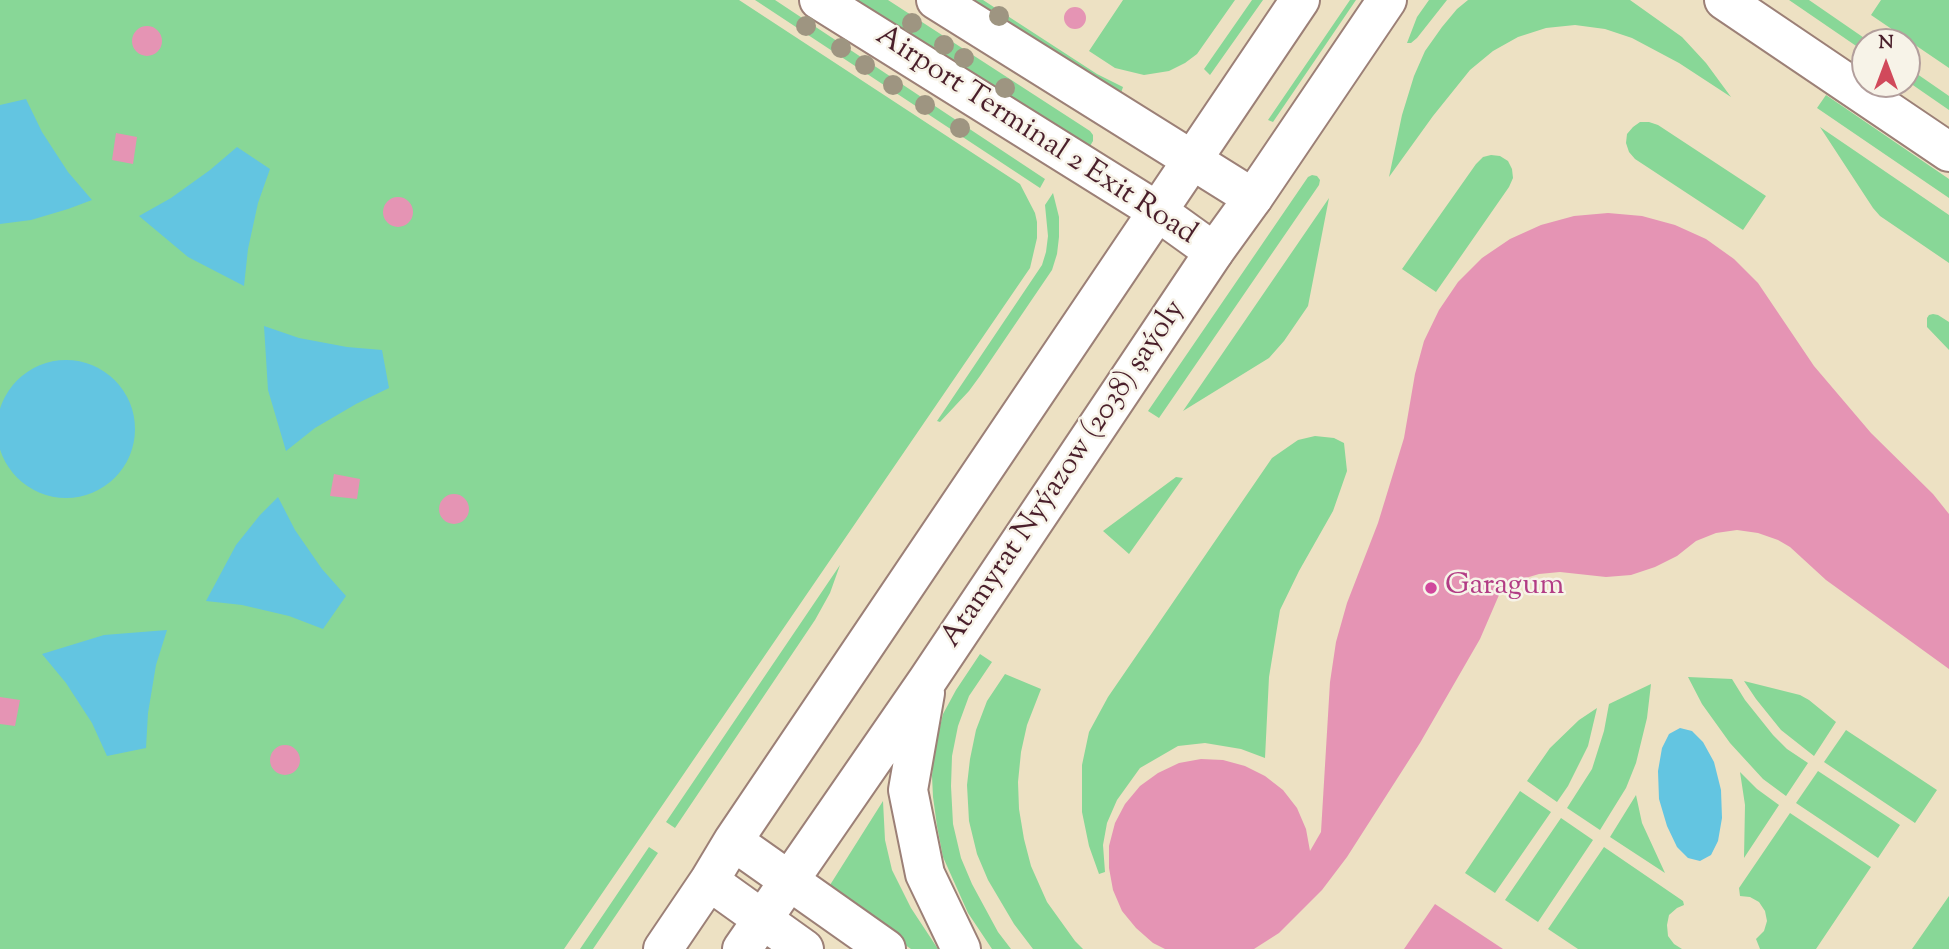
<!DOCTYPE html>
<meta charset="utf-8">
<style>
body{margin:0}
#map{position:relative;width:1949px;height:949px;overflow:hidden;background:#ede1c3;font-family:"Sorts Mill Goudy",serif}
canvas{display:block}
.north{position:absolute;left:1851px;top:28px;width:70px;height:70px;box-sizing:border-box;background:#f7f3e8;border:2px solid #b29e9c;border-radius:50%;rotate:0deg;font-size:19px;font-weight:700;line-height:28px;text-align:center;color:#4a1f2b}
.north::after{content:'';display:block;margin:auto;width:24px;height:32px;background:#d1495b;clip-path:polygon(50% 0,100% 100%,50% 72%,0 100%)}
</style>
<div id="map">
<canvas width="1949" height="949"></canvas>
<div class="north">N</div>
</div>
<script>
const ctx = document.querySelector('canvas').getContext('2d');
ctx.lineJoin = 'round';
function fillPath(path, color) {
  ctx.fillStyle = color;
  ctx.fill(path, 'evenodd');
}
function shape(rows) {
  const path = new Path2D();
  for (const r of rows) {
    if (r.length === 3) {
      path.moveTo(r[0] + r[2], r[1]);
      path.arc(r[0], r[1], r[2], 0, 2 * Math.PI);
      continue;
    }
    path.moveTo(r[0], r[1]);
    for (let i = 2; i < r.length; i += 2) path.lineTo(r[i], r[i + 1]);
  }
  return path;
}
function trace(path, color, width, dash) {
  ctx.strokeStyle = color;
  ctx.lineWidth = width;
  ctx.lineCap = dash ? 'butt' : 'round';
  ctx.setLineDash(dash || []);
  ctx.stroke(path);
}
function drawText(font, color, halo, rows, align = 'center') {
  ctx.font = font + ' "Sorts Mill Goudy",serif';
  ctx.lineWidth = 5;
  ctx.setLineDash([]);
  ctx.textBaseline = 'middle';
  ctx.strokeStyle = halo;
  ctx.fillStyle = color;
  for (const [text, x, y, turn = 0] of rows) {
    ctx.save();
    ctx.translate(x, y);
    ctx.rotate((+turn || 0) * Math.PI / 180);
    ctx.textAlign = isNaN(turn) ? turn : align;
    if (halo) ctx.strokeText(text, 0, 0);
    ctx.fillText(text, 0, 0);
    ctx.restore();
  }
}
const green = shape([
 [0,0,739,0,1020,184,1035,213,1037,222,1037,238,1030,268,564,949,0,949],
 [755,0,775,0,1045,179,1040,188],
 [856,0,888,0,1090,131,1093,135,1093,141,1090,146,1085,148,1080,146],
 [965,0,983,0,1097,74,1123,87,1120,96],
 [1123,0,1235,0,1197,54,1185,63,1169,71,1144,75,1115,68,1089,51],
 [1252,0,1263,0,1210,75,1204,69],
 [1350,0,1356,0,1273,122,1268,120],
 [1429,0,1447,0,1417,38,1411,43,1407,43,1417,17],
 [1468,0,1630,0,1682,37,1706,63,1731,97,1679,63,1632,38,1605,29,1575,25,1546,28,1518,37,1493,51,1470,70,1433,116,1389,177,1402,115,1414,76,1425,51,1442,27,1457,9],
 [1789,0,1809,0,1870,42,1865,42,1865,52],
 [1881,0,1949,0,1949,68,1871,15],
 [1907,67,1949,96,1949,110,1907,81],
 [1826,95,1949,179,1949,198,1817,108],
 [1640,122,1649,122,1658,125,1766,196,1743,230,1635,159,1629,152,1626,143,1627,134,1633,127],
 [1820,127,1949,215,1949,263,1880,216,1873,208],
 [1491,155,1500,156,1508,161,1512,169,1513,178,1509,187,1436,292,1402,269,1476,164,1483,157],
 [1312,175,1317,176,1320,180,1319,185,1159,418,1148,411,1308,177],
 [1053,193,1059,217,1059,237,1057,254,1052,270,980,376,969,391,940,422,937,421,1042,265,1046,252,1048,236,1045,205],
 [1329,198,1308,306,1284,341,1269,358,1183,411],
 [1933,314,1938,315,1949,322,1949,350,1927,327,1927,318,1929,315],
 [1315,436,1334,438,1344,443,1347,471,1333,511,1299,571,1280,610,1269,677,1265,758,1241,749,1205,743,1178,746,1140,768,1117,800,1107,823,1103,845,1105,872,1099,874,1089,846,1082,812,1082,765,1089,732,1108,697,1272,458,1298,440],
 [1176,477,1183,478,1129,554,1103,531],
 [840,565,830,593,815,620,675,828,666,822],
 [980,654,992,662,969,696,958,726,952,756,951,786,953,824,961,858,972,884,998,932,1011,949,992,949,968,913,943,857,937,826,933,797,932,776,934,752,943,714,956,690],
 [1005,674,1041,689,1027,725,1021,752,1018,782,1019,809,1024,839,1031,866,1047,902,1075,941,1083,949,1033,949,1014,924,988,880,977,854,969,821,967,785,970,759,976,730,987,701],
 [1688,677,1732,679,1745,700,1773,735,1787,749,1808,763,1786,796,1763,779,1730,743,1702,704],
 [1744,681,1800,695,1809,700,1836,722,1814,756,1781,730,1756,699],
 [1651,684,1647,718,1636,763,1626,788,1600,830,1567,808,1592,769,1604,731,1609,704],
 [1597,708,1588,746,1568,786,1557,802,1527,781,1550,748,1579,720],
 [1846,730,1937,790,1915,823,1824,762],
 [1818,771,1900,825,1878,858,1796,803],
 [1740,772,1757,789,1779,805,1744,858,1745,805],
 [1520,791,1551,812,1495,893,1465,873],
 [1636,795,1642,823,1665,873,1610,837],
 [883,801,885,840,892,870,911,908,938,949,911,949,830,893,830,885],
 [1790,813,1871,867,1816,949,1760,949,1756,939,1764,931,1767,921,1765,911,1759,902,1750,897,1740,896,1739,888],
 [1561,818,1593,840,1538,922,1505,900],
 [649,847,658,853,593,949,580,949],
 [1604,847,1683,901,1684,905,1677,908,1669,915,1667,925,1668,936,1674,944,1682,949,1578,949,1548,929],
 [1949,896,1949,949,1912,949]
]);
const water = shape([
 [26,99,42,132,68,172,92,200,68,209,31,220,0,224,0,105],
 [237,147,270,169,258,203,248,249,244,286,188,257,139,216,171,198,210,170],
 [264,326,299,338,347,347,382,350,389,388,356,404,315,428,286,451,268,390],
 [66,429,69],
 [278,497,295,530,322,569,346,596,323,629,289,616,242,605,206,601,236,545,260,515],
 [167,630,156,665,148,713,146,748,107,756,92,723,66,683,42,654,104,635],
 [1680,728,1692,731,1703,742,1714,762,1721,790,1722,818,1718,841,1711,855,1700,861,1688,858,1677,847,1667,826,1659,799,1658,771,1662,748,1669,734]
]);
const building = shape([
 [1075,18,11],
 [147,41,15],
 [116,133,137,137,133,164,112,160],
 [398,212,15],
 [1608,213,1642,216,1675,225,1706,239,1734,259,1758,283,1814,366,1871,433,1933,494,1949,514,1949,669,1826,580,1790,547,1778,540,1758,533,1737,530,1716,533,1696,541,1677,556,1655,567,1631,575,1606,577,1560,572,1539,574,1519,580,1499,595,1480,639,1420,743,1347,857,1322,890,1279,933,1254,949,1165,949,1153,943,1136,928,1122,911,1113,890,1109,868,1109,846,1115,823,1125,804,1140,786,1158,773,1179,763,1201,759,1223,760,1245,766,1265,776,1283,790,1297,808,1306,829,1310,851,1321,832,1330,682,1336,642,1347,603,1378,523,1404,438,1415,374,1424,341,1439,310,1458,282,1482,258,1510,239,1541,225,1574,216],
 [334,474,360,479,357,499,330,496],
 [454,509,15],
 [0,697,20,700,15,726,0,724],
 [285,760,15],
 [1435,904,1503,949,1404,949]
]);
const minor = shape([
 [819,0,1157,211,1214,252],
 [936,0,1253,198],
 [1724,0,1949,152]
]);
const major = shape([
 [925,693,908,790,925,874,961,949],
 [733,841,886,949],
 [709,881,804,949],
 [663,949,709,881,733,841,1300,0],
 [742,949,927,681,1214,252,1253,198,1387,0]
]);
const trees = [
 [999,16],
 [912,23],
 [806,26],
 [944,45],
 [841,48],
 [964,58],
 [865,65],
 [893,85],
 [1005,88],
 [925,105],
 [960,128]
];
const markers = [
 [1431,588,7,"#d1479c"]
];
const streetNames = [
 ["Airport Terminal 2 Exit Road",1035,137,33],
 ["Atamyrat Nyýazow (2038) şaýoly",1065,475,-56]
];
const hotelNames = [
 ["Garagum",1445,588]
];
fillPath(green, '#88d797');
fillPath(water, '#63c5e1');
fillPath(building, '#e594b4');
trace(minor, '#9c8077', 42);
trace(major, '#9c8077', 42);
trace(minor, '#fff', 38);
trace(major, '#fff', 38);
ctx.fillStyle = '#9e9581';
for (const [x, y] of trees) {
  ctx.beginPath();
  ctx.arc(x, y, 10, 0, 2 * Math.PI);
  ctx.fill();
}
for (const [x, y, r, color] of markers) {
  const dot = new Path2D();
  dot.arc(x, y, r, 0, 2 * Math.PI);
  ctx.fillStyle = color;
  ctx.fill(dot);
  trace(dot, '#f7f3e8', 2.5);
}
drawText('30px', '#4a1f2b', '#f7f3e8', streetNames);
drawText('30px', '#b23c85', '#f7f3e8', hotelNames, 'left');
</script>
